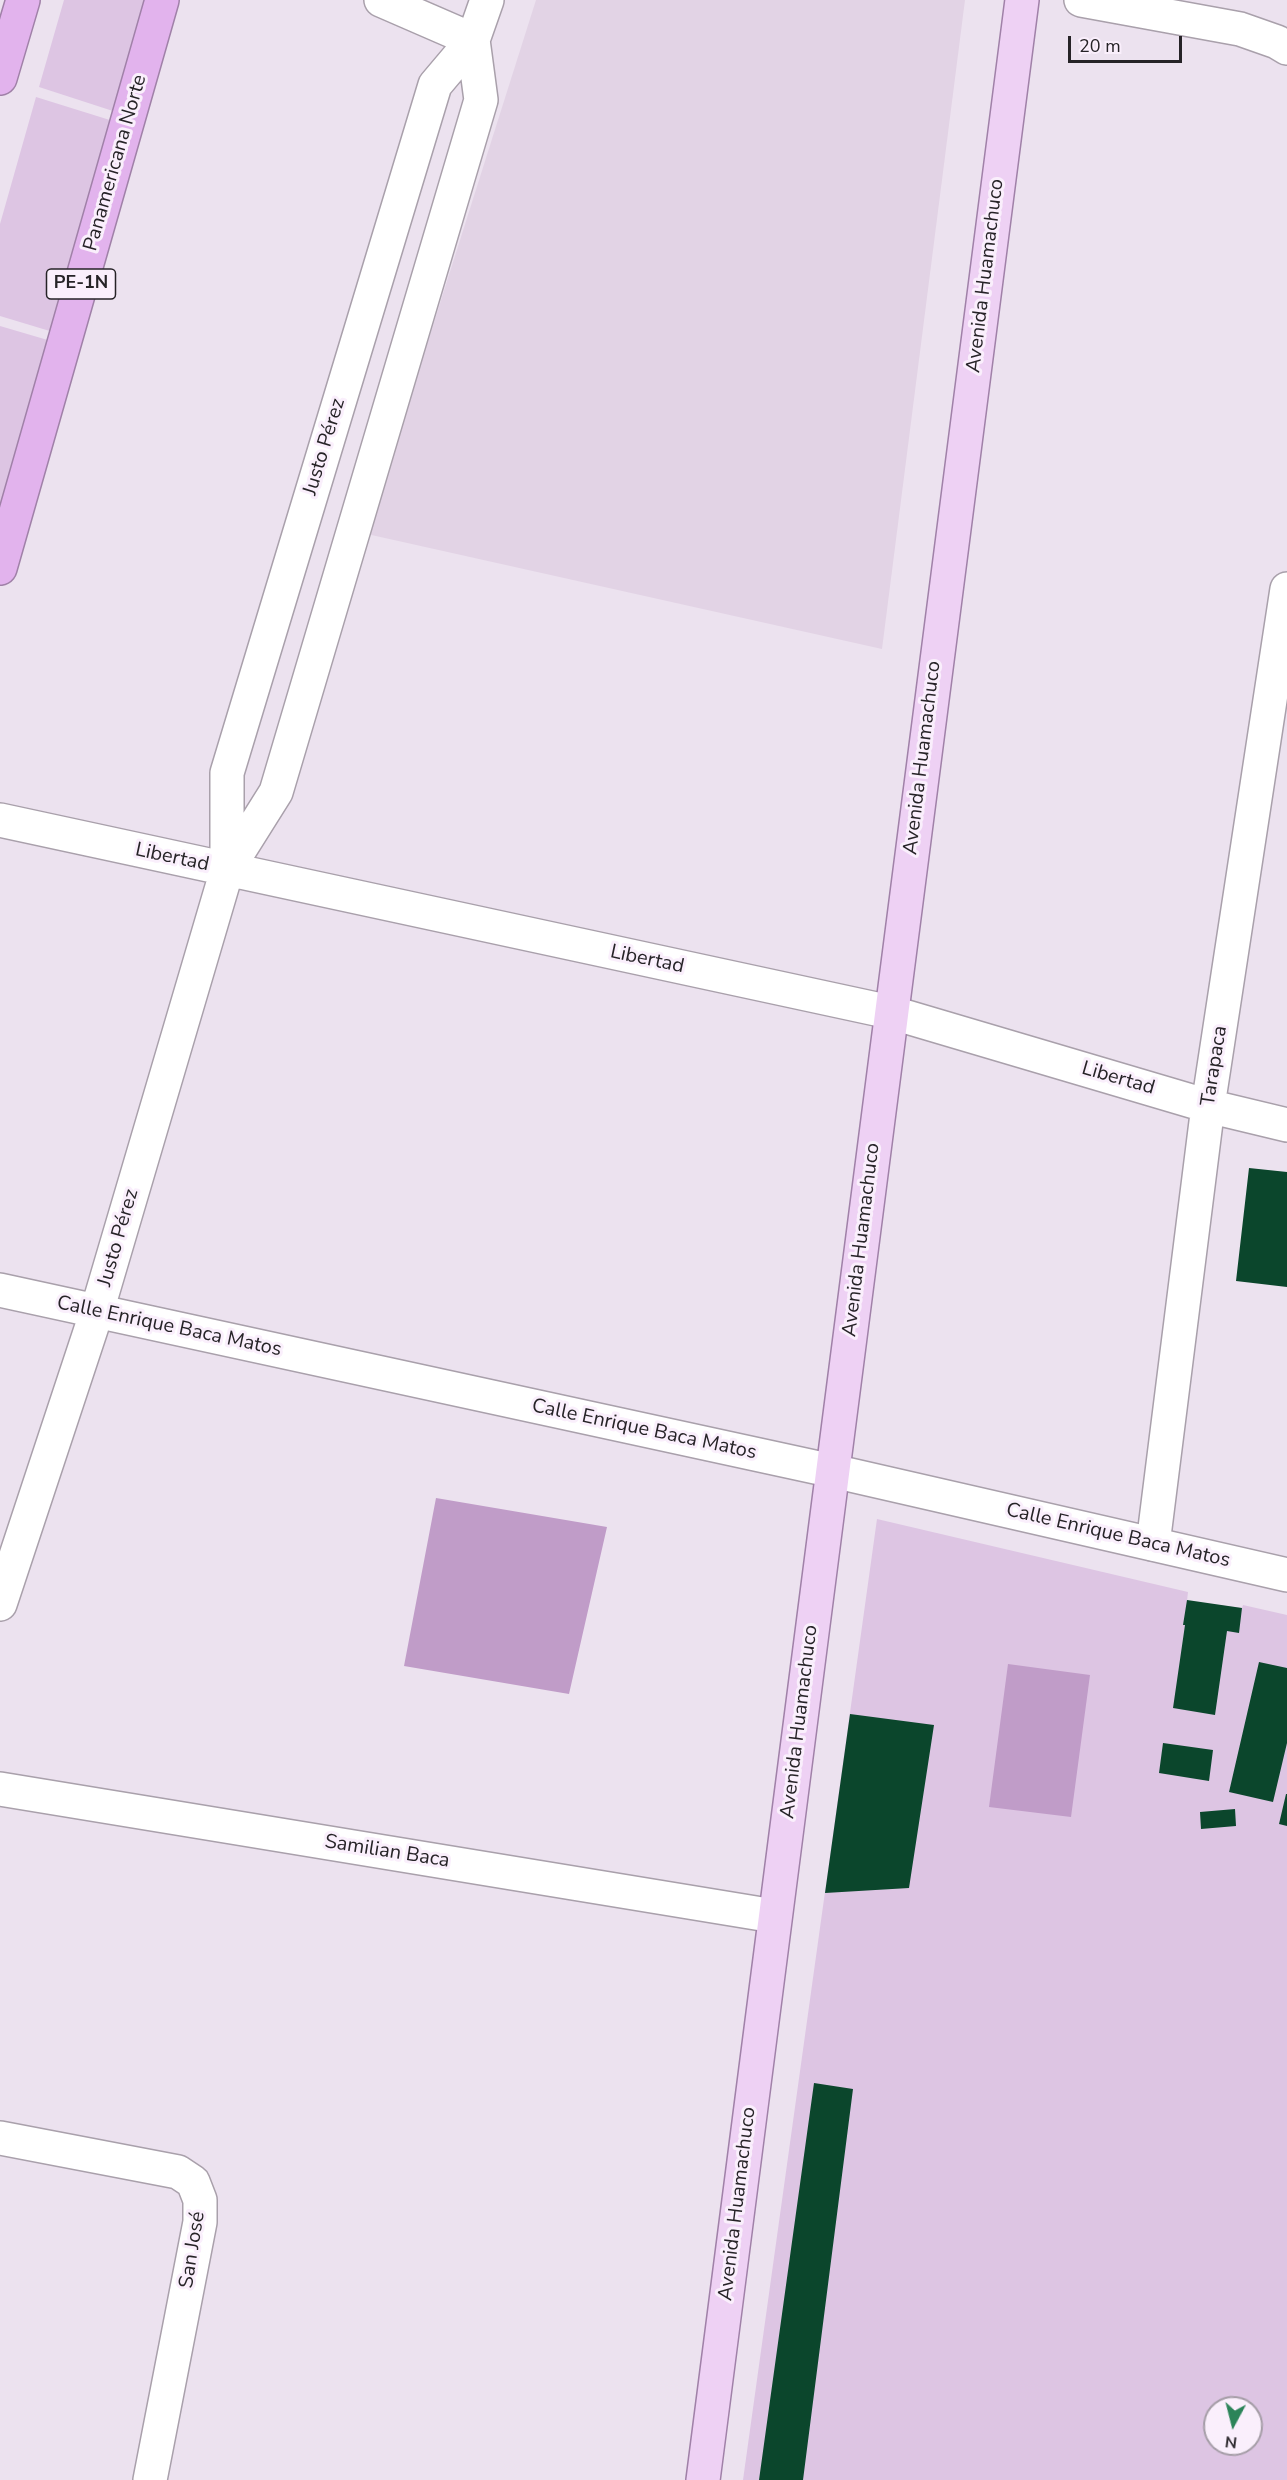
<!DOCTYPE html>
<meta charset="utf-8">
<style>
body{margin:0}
#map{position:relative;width:1287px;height:2480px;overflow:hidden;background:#ece2ef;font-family:"Nunito Sans",sans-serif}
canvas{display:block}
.north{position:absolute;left:1203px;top:2396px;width:60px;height:60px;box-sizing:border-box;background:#faeffc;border:2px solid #a59da7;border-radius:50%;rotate:187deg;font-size:16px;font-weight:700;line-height:24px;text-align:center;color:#262327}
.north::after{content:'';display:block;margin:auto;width:21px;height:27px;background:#2b8459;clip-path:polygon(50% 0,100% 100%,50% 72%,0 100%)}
.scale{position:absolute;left:1068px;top:36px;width:114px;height:27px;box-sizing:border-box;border:3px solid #262327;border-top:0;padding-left:8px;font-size:18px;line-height:21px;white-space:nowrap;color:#262327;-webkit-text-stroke:4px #faeffc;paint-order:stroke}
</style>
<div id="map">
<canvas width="1287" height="2480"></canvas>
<div class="north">N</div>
<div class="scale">20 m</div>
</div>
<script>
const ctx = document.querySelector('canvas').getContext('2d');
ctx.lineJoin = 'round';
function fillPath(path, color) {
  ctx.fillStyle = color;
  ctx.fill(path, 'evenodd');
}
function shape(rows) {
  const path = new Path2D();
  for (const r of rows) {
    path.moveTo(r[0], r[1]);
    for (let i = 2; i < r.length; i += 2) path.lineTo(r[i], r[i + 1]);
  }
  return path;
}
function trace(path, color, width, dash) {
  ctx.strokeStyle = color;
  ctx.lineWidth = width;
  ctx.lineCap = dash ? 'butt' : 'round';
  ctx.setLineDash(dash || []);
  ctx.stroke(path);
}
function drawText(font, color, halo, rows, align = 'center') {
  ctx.font = font + ' "Nunito Sans",sans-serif';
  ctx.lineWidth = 6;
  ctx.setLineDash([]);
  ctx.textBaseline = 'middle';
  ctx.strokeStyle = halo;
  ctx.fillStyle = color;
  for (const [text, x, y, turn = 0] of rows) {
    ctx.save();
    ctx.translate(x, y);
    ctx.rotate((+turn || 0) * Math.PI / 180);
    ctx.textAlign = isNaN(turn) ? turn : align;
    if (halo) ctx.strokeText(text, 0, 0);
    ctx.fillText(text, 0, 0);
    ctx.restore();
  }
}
const built = shape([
 [536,0,965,0,882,649,367,534]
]);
const green = shape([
 [64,0,148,0,116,112,39,87],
 [36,97,113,121,53,332,0,316,0,224],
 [0,326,51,341,0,519],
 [877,1519,1188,1592,1187,1601,1242,1608,1243,1605,1287,1615,1287,2480,743,2480],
 [1215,2408,1251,2408,1251,2444,1215,2444]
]);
const water = shape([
 [436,1498,607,1527,569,1694,404,1666],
 [1008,1664,1090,1675,1071,1817,989,1807]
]);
const building = shape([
 [1249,1168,1287,1172,1287,1287,1236,1281],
 [1187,1600,1242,1608,1239,1633,1227,1631,1215,1715,1173,1708,1185,1625,1183,1625],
 [1259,1662,1287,1668,1287,1743,1273,1802,1229,1792],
 [850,1714,934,1725,909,1888,825,1893],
 [1163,1743,1213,1750,1209,1781,1159,1773],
 [1286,1794,1287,1794,1287,1826,1279,1824],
 [1235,1809,1236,1826,1201,1829,1200,1812],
 [814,2083,853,2089,803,2480,759,2480]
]);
const street = shape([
 [381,0,473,40],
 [1081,0,1240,29,1277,42,1287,48],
 [0,820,890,1012,1208,1106,1287,1125],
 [227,870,227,773,435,85,473,40,487,0],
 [0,1290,833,1471],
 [1153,1544,1208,1106,1287,589],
 [0,1604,97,1311,227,870,276,792,481,100,473,40],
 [0,1789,774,1916],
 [0,2138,178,2172,193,2182,200,2200,200,2222,150,2480]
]);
const secondary = shape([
 [833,1471,1287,1575]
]);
const primary = shape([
 [703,2480,1022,0]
]);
const highway = shape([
 [0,78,23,0],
 [0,568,162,0]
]);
const shields = [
 [81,284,69]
];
const shieldNames = [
 ["PE-1N",81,284]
];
const streetNames = [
 ["Panamericana Norte",116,163,-74],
 ["Avenida Huamachuco",986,276,-83],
 ["Justo Pérez",325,447,-73],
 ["Avenida Huamachuco",923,758,-83],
 ["Libertad",172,858,12],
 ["Libertad",647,960,12],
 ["Tarapaca",1215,1066,-81],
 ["Libertad",1118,1079,16],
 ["Justo Pérez",119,1238,-74],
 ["Avenida Huamachuco",862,1240,-83],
 ["Calle Enrique Baca Matos",169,1327,12],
 ["Calle Enrique Baca Matos",644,1430,12],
 ["Calle Enrique Baca Matos",1118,1536,13],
 ["Avenida Huamachuco",800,1722,-83],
 ["Samilian Baca",387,1852,9],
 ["Avenida Huamachuco",738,2204,-83],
 ["San José",193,2250,-81]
];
fillPath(built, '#e2d3e5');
fillPath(green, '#ddc5e3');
fillPath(water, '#c09cc8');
fillPath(building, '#0b462c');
trace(street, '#a9a0ab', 36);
trace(secondary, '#a9a0ab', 36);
trace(primary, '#a081a8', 36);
trace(highway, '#a081a8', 36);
trace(street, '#fff', 33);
trace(secondary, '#fff', 33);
trace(primary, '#eed1f4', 33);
trace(highway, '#e2b3ed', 33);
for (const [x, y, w] of shields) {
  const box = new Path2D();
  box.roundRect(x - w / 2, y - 15, w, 30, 4.5);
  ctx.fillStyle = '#faeffc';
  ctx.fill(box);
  trace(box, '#262327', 1.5);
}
drawText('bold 18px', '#262327', null, shieldNames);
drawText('20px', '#262327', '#faeffc', streetNames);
</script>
